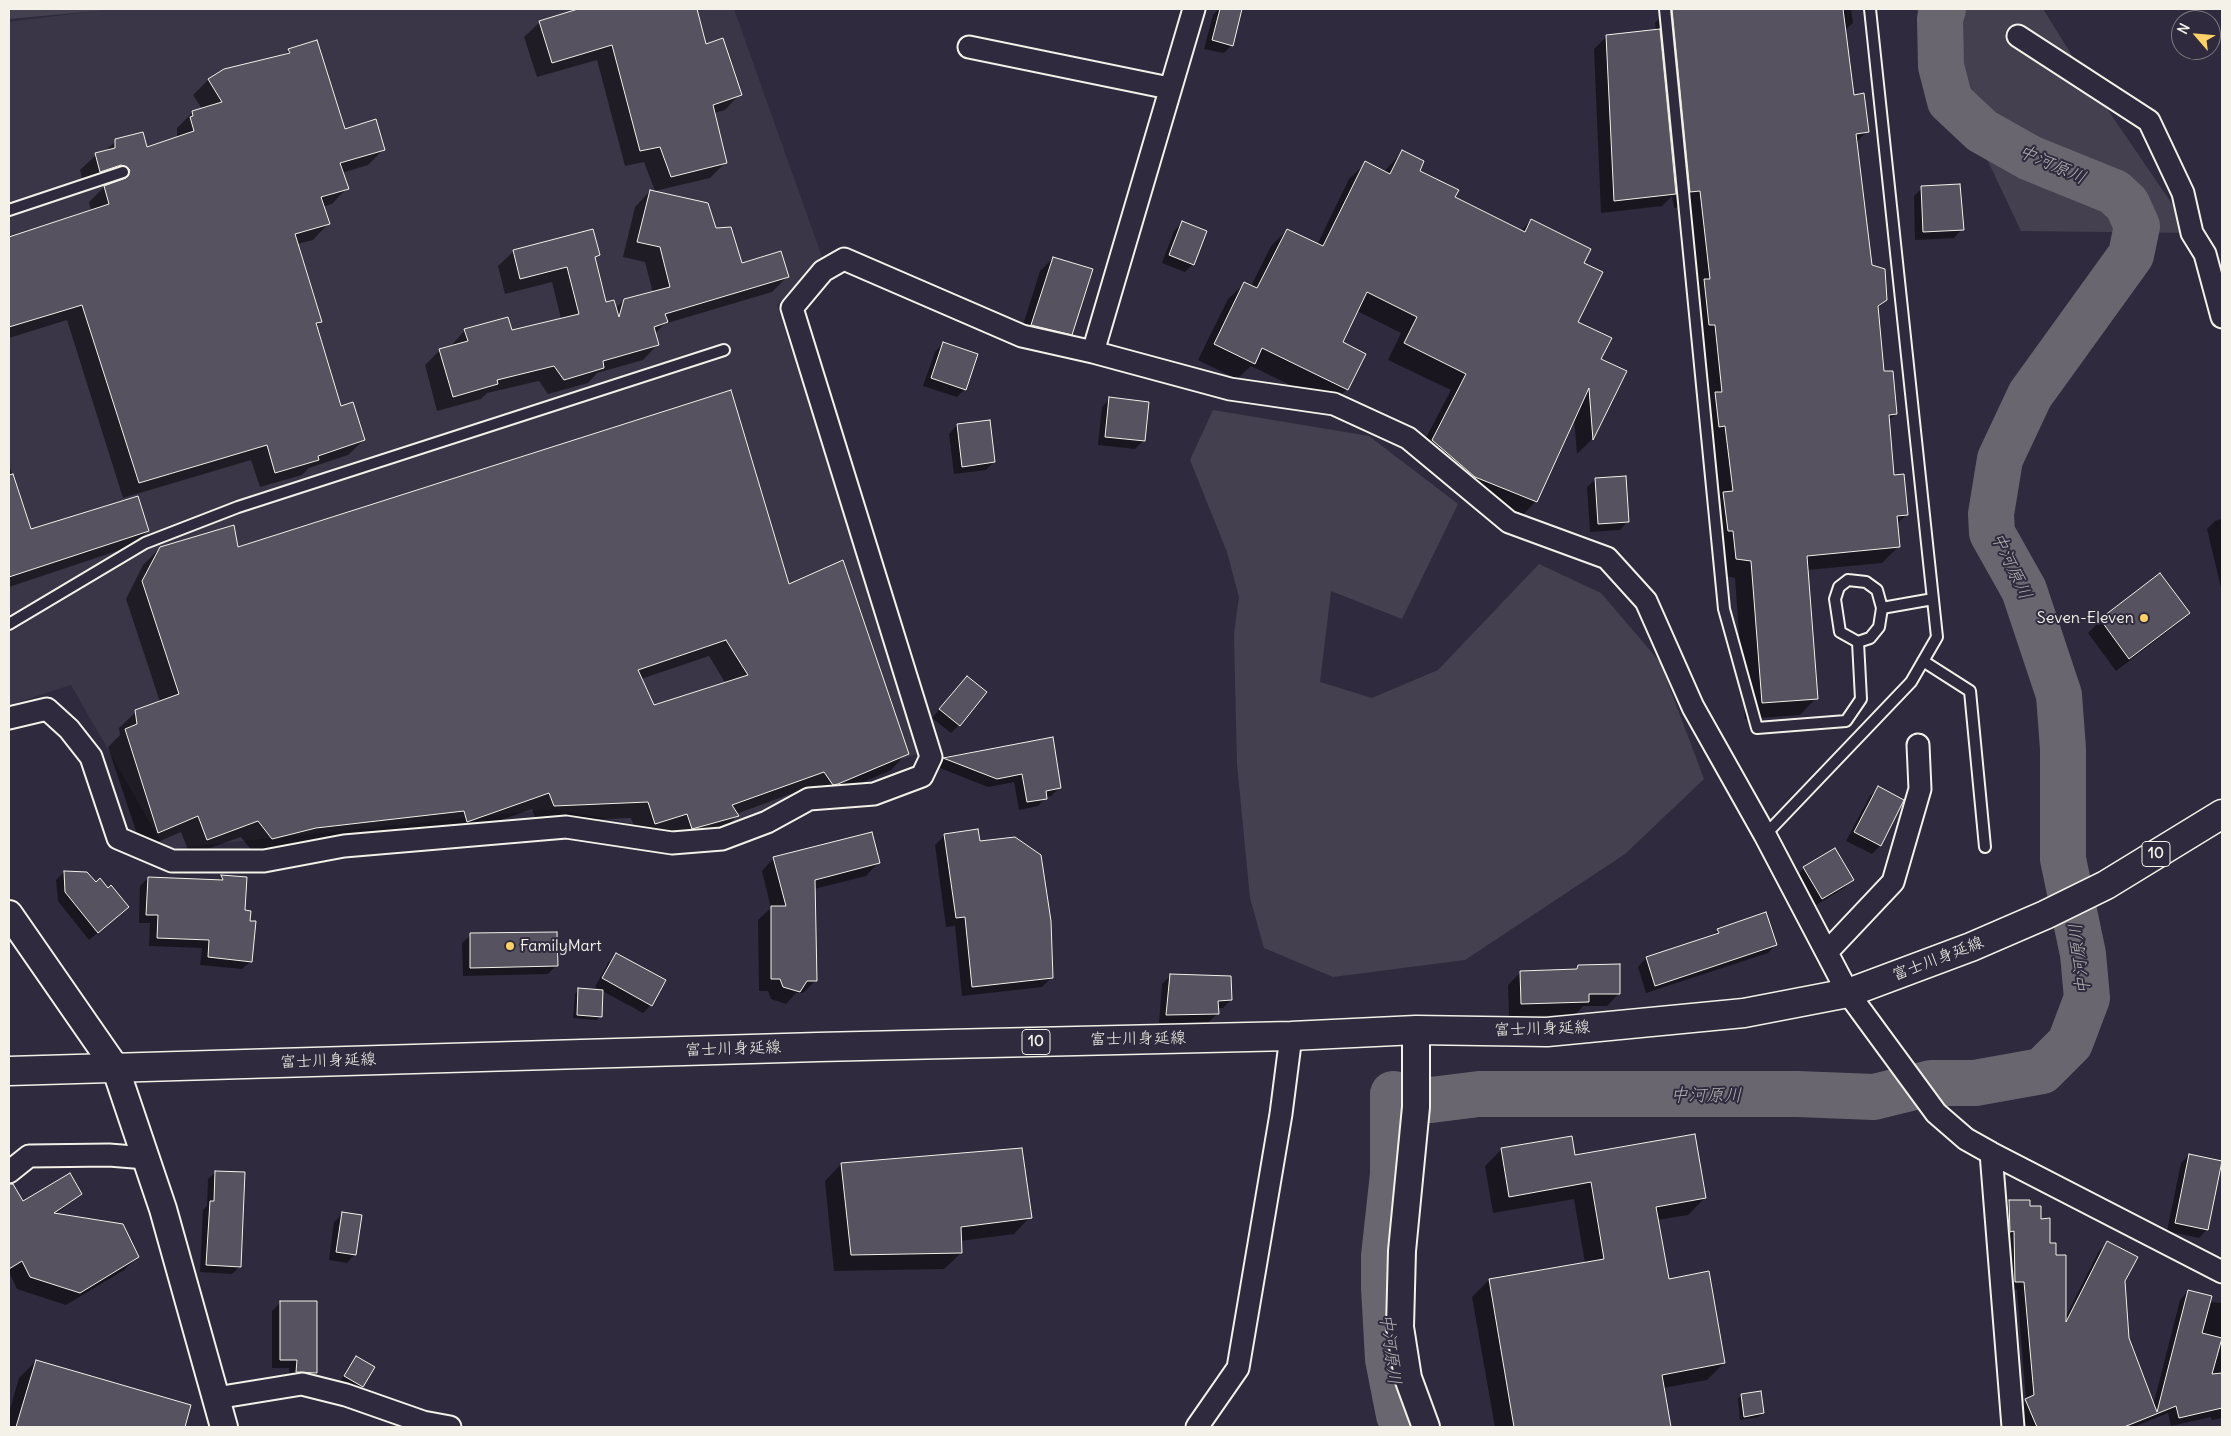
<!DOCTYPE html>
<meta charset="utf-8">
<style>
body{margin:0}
#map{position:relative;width:2231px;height:1436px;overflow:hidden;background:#2f2a3d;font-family:Delius,sans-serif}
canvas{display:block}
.frame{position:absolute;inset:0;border:10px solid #f4f1e8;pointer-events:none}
.north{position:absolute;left:2171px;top:10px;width:50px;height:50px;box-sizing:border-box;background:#2f2a3d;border:1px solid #7e7a81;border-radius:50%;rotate:297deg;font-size:14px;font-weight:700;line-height:20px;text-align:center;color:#f4f1e8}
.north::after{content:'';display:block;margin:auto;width:18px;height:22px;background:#ffd166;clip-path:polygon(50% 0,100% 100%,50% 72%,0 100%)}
</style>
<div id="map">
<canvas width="2231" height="1436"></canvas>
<div class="frame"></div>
<div class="north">N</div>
</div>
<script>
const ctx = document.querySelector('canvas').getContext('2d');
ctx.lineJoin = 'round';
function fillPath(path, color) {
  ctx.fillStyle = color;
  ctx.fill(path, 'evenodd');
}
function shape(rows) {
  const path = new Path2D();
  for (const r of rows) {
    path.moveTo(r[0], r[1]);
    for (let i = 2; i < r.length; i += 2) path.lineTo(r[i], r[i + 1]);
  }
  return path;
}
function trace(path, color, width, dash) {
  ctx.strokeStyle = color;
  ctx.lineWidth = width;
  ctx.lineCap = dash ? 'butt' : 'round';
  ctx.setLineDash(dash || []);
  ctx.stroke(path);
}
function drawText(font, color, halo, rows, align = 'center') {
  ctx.font = font + ' Delius,"Klee One",sans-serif';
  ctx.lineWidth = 4;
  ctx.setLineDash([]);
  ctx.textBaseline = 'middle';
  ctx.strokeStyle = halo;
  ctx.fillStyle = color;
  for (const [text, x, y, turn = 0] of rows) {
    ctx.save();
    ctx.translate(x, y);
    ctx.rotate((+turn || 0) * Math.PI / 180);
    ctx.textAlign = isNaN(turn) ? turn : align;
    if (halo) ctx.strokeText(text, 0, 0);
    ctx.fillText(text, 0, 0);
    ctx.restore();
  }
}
const built = shape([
 [111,9,734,9,822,257,777,305,920,753,695,835,554,809,165,849,71,685,9,705,9,22]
]);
const green = shape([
 [9,9,118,9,9,19],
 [1916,9,2043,9,2088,81,2192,233,2021,231],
 [1213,410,1369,436,1458,504,1402,619,1331,591,1320,682,1372,698,1438,670,1539,564,1601,593,1660,662,1704,779,1625,854,1465,960,1333,977,1264,948,1250,898,1237,764,1234,634,1239,597,1227,552,1190,460]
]);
const shadow = shape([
 [582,9,696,9,705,46,740,94,725,110,714,113,726,162,710,178,655,191,644,162,625,166,597,60,537,77,524,37,540,22],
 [1219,9,1240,12,1232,45,1224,53,1204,49,1213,15],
 [1663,9,1851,9,1853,23,1844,31,1853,96,1867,131,1856,143,1870,266,1886,300,1877,309,1883,373,1896,414,1888,421,1893,477,1907,514,1897,524,1899,546,1882,563,1807,570,1816,698,1800,715,1745,719,1735,578,1720,575,1717,547,1711,547,1707,510,1716,501,1709,442,1702,443,1699,410,1706,403,1693,341,1688,297,1693,292,1684,207,1674,208,1672,196,1662,206,1601,213,1594,49,1607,36,1656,30,1655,23,1663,15],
 [289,50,344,130,384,149,368,165,342,173,347,188,332,204,323,207,328,224,313,240,297,244,321,321,316,327,341,407,364,440,348,455,309,468,302,475,260,487,251,460,123,498,67,320,9,338,9,238,91,211,89,202,104,187,113,184,105,180,84,187,80,170,96,155,104,152,116,141,146,149,177,139,177,128,193,112,202,109,193,95,208,80,283,56],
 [1402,152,1418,171,1454,198,1521,231,1531,220,1582,263,1577,322,1600,360,1625,372,1592,439,1577,454,1574,418,1536,501,1520,518,1416,457,1451,390,1388,360,1401,333,1357,311,1341,343,1347,389,1331,405,1251,366,1237,379,1198,360,1228,299,1245,283,1251,286,1271,246,1287,230,1317,245,1349,179,1366,163,1384,172],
 [1922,188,1962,229,1954,238,1915,240,1914,196],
 [650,191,715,229,741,265,787,277,772,292,664,324,655,334,658,344,643,360,597,373,588,383,548,394,539,381,487,393,481,399,437,411,425,365,440,350,450,347,465,330,511,332,561,319,552,282,505,294,498,266,514,251,599,254,594,259,605,303,615,309,624,300,653,293,645,262,623,257,635,207],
 [1183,222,1193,264,1185,272,1162,263,1174,231],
 [1053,258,1071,334,1059,347,1019,338,1040,271],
 [943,343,965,389,957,397,923,386,935,352],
 [1110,399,1143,441,1135,449,1098,445,1102,407],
 [957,425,994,462,986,470,954,474,949,434],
 [9,464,30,530,148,531,132,546,9,587],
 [1596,479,1628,521,1620,530,1590,532,1587,487],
 [2222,519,2222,592,2207,529,2215,521],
 [160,548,237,549,788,585,907,753,891,770,820,801,816,801,807,788,736,814,737,816,720,833,675,845,670,830,639,840,631,818,537,822,532,809,450,838,255,855,241,837,190,855,181,832,142,849,108,747,120,735,119,728,136,712,160,702,126,599,143,565],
 [709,656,726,684,653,707,641,679],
 [2160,575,2188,613,2176,625,2116,671,2088,633,2101,620],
 [967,677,959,725,951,733,932,718],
 [1052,739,1060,787,1051,796,1046,797,1038,806,1019,810,1014,782,988,787,935,766,943,757],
 [1878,788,1902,800,1880,846,1872,854,1846,841,1870,796],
 [945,835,979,843,1052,977,1042,987,962,996,955,926,946,927,935,845],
 [1834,850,1852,880,1844,888,1813,907,1795,877,1804,868],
 [774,858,878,863,866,876,814,889,816,980,803,993,796,993,786,1004,771,999,768,991,759,991,758,920,771,908,762,871],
 [64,872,119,915,89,940,58,901,56,880],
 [222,877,246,879,243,912,251,961,242,969,200,965,202,948,149,946,150,923,139,923,140,886,148,878,217,881],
 [1718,930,1776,944,1768,953,1646,993,1638,967,1646,958,1711,937],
 [471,935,556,966,548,974,463,976,462,943],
 [616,955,651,1005,643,1013,595,987,608,963],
 [1578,966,1619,993,1607,1006,1583,1006,1575,1015,1509,1016,1508,985,1521,972,1574,971],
 [1170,976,1231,1000,1223,1008,1217,1008,1217,1014,1209,1022,1159,1023,1162,984],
 [579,990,600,1016,597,1020,573,1018,575,994],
 [1502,1149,1574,1157,1705,1198,1688,1215,1657,1220,1668,1280,1724,1363,1707,1380,1663,1388,1669,1427,1495,1427,1472,1297,1489,1280,1585,1263,1574,1199,1493,1213,1485,1166],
 [2189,1155,2207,1229,2199,1238,2167,1231,2181,1163],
 [841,1164,1030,1217,1014,1234,960,1241,961,1253,944,1269,834,1271,825,1181],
 [216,1172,240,1266,232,1274,200,1272,203,1210,207,1206,208,1179],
 [18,1194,23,1203,81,1194,56,1214,137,1257,124,1270,66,1305,17,1289,9,1272,9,1200],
 [2009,1201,2028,1208,2040,1220,2049,1244,2065,1318,2099,1251,2107,1243,2124,1281,2127,1338,2153,1406,2180,1300,2188,1291,2209,1302,2222,1303,2222,1418,2212,1420,2211,1417,2171,1426,2168,1413,2134,1427,2026,1427,2018,1408,2026,1400,2017,1290,2007,1290,2001,1209],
 [343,1213,355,1254,347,1263,329,1260,334,1222],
 [280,1303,316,1373,307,1381,289,1380,289,1368,272,1368,272,1311],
 [356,1358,362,1386,358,1390,341,1380],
 [36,1361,189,1406,183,1427,9,1427,9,1413,19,1378],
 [1741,1395,1763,1413,1759,1417,1740,1420,1738,1399]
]);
const river = shape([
 [1404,1427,1399,1415,1388,1359,1384,1288,1384,1256,1393,1174,1393,1094,1431,1100,1479,1094,1797,1094,1874,1097,1931,1083,1975,1083,2042,1071,2070,1043,2087,998,2083,954,2063,859,2063,749,2059,695,2024,590,1992,533,1991,514,2000,459,2030,395,2131,255,2137,226,2127,204,2114,192,2030,158,1982,131,1950,101,1941,66,1940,19,1943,9]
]);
const building = shape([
 [578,9,697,9,706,44,723,38,742,95,713,105,727,163,671,177,660,147,640,151,612,45,552,63,539,21,578,9],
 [1220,9,1242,9,1233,46,1212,40,1220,9],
 [1672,9,1843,9,1854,95,1864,93,1869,132,1856,134,1872,265,1885,269,1887,300,1878,306,1884,371,1893,371,1897,414,1889,415,1894,475,1904,474,1908,515,1897,516,1900,547,1807,556,1818,699,1762,703,1751,561,1736,559,1733,531,1728,531,1723,492,1733,491,1725,426,1719,427,1715,392,1722,392,1715,325,1709,325,1704,279,1710,279,1700,191,1690,192,1672,9],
 [1660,29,1676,194,1614,201,1606,35,1660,29],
 [317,40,345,129,376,119,385,150,340,163,349,189,321,197,330,224,295,234,322,322,316,323,341,406,353,402,365,440,318,456,319,460,275,473,267,445,139,483,82,305,9,327,9,237,109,204,104,186,126,178,130,170,127,167,121,165,100,172,95,153,115,148,115,139,143,132,147,147,194,131,190,117,193,116,192,111,222,102,208,79,224,69,290,53,288,49,317,40],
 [1402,150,1424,161,1420,171,1459,190,1455,197,1525,232,1531,219,1591,249,1584,263,1603,272,1578,322,1612,338,1601,359,1627,371,1593,440,1589,388,1537,502,1475,477,1432,440,1466,374,1404,343,1417,317,1367,292,1343,342,1366,354,1348,390,1262,348,1255,364,1214,344,1244,282,1257,288,1287,229,1323,246,1365,161,1390,174,1402,150],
 [1960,184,1964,230,1923,232,1921,186,1960,184],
 [650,190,708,203,716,228,731,227,742,263,781,251,789,277,665,314,668,322,654,327,659,345,603,361,604,368,564,380,554,366,497,380,498,384,453,397,439,349,468,341,464,329,508,317,512,330,579,314,567,267,520,279,513,250,593,229,600,255,595,257,606,302,614,300,619,317,624,299,670,287,660,247,637,242,650,190],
 [1182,221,1207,231,1194,265,1169,255,1182,221],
 [1053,257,1093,269,1072,335,1031,325,1053,257],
 [943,342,978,354,966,390,931,378,943,342],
 [731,390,789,584,843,560,909,754,838,784,833,785,824,772,732,805,739,816,692,829,687,814,655,824,648,802,554,806,549,793,467,822,464,811,316,828,272,839,258,821,207,840,198,816,158,833,125,729,137,724,135,710,179,694,142,581,160,547,234,525,238,547,731,390],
 [726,640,748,675,654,705,638,670,726,640],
 [1109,397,1149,402,1145,441,1105,437,1109,397],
 [990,420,995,462,962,467,957,424,990,420],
 [13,474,31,529,138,496,149,531,9,577,9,475,13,474],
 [1626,476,1629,522,1598,524,1595,478,1626,476],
 [2160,573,2190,613,2129,659,2100,619,2160,573],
 [967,676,987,692,960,726,939,709,967,676],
 [1053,737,1061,788,1046,791,1047,799,1027,802,1022,774,997,779,943,758,1053,737],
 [1878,786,1904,800,1881,846,1854,832,1878,786],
 [978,829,980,841,1015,837,1041,855,1051,921,1053,978,972,987,965,917,956,918,944,834,978,829],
 [872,832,880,863,815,880,817,981,807,981,800,992,783,987,780,979,771,979,771,906,786,906,773,857,872,832],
 [1835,848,1854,880,1822,899,1803,867,1835,848],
 [64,871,87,872,96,882,100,878,108,888,111,885,129,907,98,933,65,892,64,871],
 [221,875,247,877,245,910,251,911,250,921,256,921,252,962,208,957,209,940,157,938,158,915,146,915,148,877,223,880,221,875],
 [1766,912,1777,945,1655,986,1646,957,1719,933,1717,929,1766,912],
 [557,932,558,966,470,968,470,933,557,932],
 [616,953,666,980,652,1006,602,978,616,953],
 [1620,964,1620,994,1589,994,1589,1002,1521,1004,1520,971,1577,969,1578,965,1620,964],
 [1170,974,1231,976,1232,1000,1218,1001,1219,1014,1166,1015,1170,974],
 [578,988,603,990,602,1017,577,1015,578,988],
 [1695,1134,1706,1198,1656,1207,1669,1279,1709,1271,1725,1363,1662,1375,1671,1427,1514,1427,1489,1279,1604,1259,1591,1182,1509,1197,1501,1148,1572,1136,1575,1155,1695,1134],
 [1022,1148,1032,1218,961,1227,962,1253,851,1255,841,1163,1022,1148],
 [2189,1154,2222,1161,2208,1230,2175,1223,2189,1154],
 [215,1171,245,1172,241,1267,206,1265,210,1201,214,1201,215,1171],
 [70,1173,82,1194,54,1213,123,1224,139,1257,80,1293,30,1277,22,1261,9,1269,9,1184,13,1184,23,1201,70,1173],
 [2009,1200,2030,1200,2030,1206,2041,1206,2041,1219,2050,1218,2050,1243,2056,1243,2056,1255,2066,1255,2066,1322,2107,1241,2138,1257,2125,1281,2129,1338,2157,1412,2188,1290,2212,1296,2202,1333,2222,1338,2212,1374,2222,1373,2222,1408,2179,1418,2176,1406,2124,1427,2037,1427,2025,1399,2034,1395,2024,1282,2015,1282,2014,1231,2010,1232,2009,1200],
 [342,1212,362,1215,356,1255,336,1252,342,1212],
 [280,1301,317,1301,317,1373,296,1372,297,1360,280,1360,280,1301],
 [356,1356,375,1367,363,1387,344,1376,356,1356],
 [36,1360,191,1405,185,1427,16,1427,36,1360],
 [1761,1391,1764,1413,1744,1417,1741,1394,1761,1391]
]);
const service = shape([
 [1665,9,1724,609,1757,728,1846,721,1861,699,1858,642],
 [9,210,123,172],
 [1848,580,1866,582,1877,590,1882,608,1879,627,1870,638,1858,642,1840,632,1835,599,1839,587,1848,580],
 [1882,608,1933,599],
 [9,624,145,543,238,507,724,350],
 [1923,661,1970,691,1985,847],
 [1765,835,1911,682,1937,637,1870,9]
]);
const minor = shape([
 [2018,36,2149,121,2183,193,2192,233,2205,254,2222,317],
 [969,47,1169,88],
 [1093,352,1194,9],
 [9,718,47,709,69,729,91,757,118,838,172,861,264,861,344,846,566,827,672,843,722,839,767,822,809,799,874,794,922,776,931,757,792,308,823,271,844,259,1022,336,1093,352,1230,389,1334,404,1408,438,1509,522,1607,558,1646,601,1693,707,1765,835,1848,993,1936,1113,1966,1139,1991,1153,2222,1272],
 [1827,952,1893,882,1920,789,1918,745],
 [1991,1153,2013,1427],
 [9,1172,29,1156,109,1155,146,1158],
 [216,1398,302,1384,346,1395,423,1422,450,1427],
 [1197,1427,1238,1368,1281,1114,1291,1036]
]);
const tertiary = shape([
 [9,914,115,1067,163,1209,224,1427],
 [1416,1030,1416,1107,1402,1251,1400,1327,1408,1378,1426,1427]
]);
const primary = shape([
 [9,1071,818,1047,1291,1036,1416,1030,1547,1032,1744,1013,1848,993,1971,947,2045,915,2106,885,2222,814]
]);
const markers = [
 [2144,618,5,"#ffd166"],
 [510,946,5,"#ffd166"]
];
const shields = [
 [2156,854,28],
 [1036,1042,28]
];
const shieldNames = [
 ["10",2156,854],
 ["10",1036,1042]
];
const poiNames = [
 ["Seven-Eleven",2134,618],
 ["FamilyMart",520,946,"left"]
];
const streetNames = [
 ["富士川身延線",1938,959,-21],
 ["富士川身延線",1542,1029,-2],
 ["富士川身延線",1138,1039,-1],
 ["富士川身延線",733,1049,-2],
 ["富士川身延線",328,1061,-2]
];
const waterNames = [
 ["中河原川",2052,165,24],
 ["中河原川",2011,566,65],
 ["中河原川",2080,959,-97],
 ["中河原川",1706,1096],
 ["中河原川",1390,1349,83]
];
fillPath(built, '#3b3647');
fillPath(green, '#454050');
fillPath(shadow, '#0007');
trace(river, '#6a6670', 46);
fillPath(building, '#56525f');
trace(building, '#f4f1e8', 1);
trace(service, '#f4f1e8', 14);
trace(minor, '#f4f1e8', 25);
trace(tertiary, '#f4f1e8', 30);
trace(primary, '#f4f1e8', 31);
trace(service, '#2f2a3d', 10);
trace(minor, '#2f2a3d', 21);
trace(tertiary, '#2f2a3d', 26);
trace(primary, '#2f2a3d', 28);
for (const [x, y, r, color] of markers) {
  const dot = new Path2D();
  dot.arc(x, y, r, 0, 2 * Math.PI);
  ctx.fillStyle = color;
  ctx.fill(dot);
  trace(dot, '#2f2a3d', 2);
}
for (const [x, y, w] of shields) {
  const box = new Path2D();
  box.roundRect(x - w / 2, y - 12.5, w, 25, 4);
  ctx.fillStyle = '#2f2a3d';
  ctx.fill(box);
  trace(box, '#f4f1e8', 1);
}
drawText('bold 15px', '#f4f1e8', null, shieldNames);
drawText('16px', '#f4f1e8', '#2f2a3d', poiNames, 'right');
drawText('16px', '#f4f1e8', '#2f2a3d', streetNames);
drawText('italic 18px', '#b6b2b2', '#2f2a3d', waterNames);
</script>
